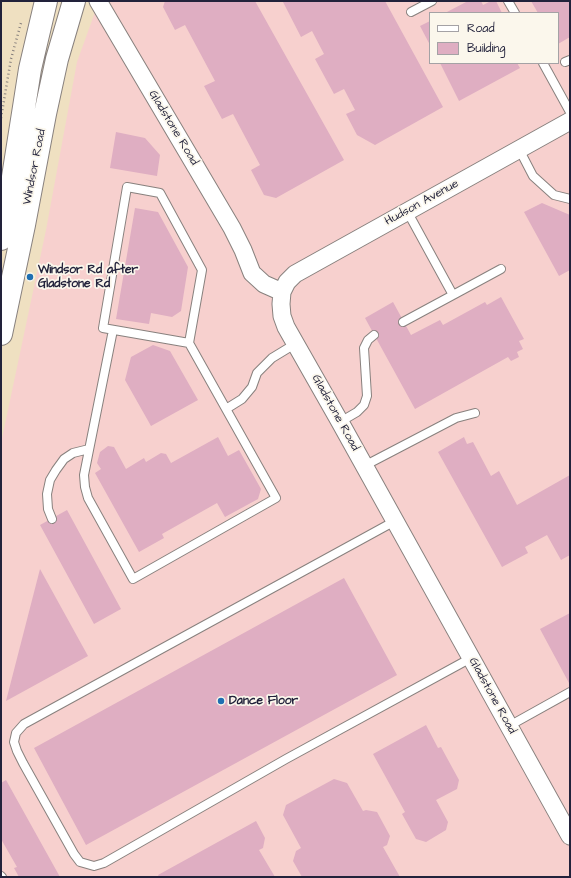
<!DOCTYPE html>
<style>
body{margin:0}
#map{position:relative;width:571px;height:878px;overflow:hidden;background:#efe0c1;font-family:"Architects Daughter",sans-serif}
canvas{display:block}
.frame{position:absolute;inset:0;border:2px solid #22223b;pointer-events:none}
.legend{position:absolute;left:429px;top:12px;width:130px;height:52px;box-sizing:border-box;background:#fbf7ec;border:1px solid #a4a2a5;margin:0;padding:5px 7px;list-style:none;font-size:12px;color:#22223b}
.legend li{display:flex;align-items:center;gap:8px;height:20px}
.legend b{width:20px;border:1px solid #a4a2a5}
</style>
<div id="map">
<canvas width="571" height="878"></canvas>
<div class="frame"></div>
<ul class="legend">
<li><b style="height:5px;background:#fff"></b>Road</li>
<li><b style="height:11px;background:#dfaec2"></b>Building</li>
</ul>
</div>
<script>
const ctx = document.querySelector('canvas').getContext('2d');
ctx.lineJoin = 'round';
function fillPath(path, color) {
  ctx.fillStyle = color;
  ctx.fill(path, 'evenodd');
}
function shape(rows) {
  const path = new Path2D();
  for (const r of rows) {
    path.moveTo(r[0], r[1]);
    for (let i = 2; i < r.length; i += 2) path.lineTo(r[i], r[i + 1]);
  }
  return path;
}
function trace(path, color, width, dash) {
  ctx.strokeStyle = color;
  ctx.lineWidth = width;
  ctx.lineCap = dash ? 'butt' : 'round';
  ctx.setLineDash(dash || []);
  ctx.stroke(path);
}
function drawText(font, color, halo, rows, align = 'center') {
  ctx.font = font + ' "Architects Daughter",sans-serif';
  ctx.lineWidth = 3.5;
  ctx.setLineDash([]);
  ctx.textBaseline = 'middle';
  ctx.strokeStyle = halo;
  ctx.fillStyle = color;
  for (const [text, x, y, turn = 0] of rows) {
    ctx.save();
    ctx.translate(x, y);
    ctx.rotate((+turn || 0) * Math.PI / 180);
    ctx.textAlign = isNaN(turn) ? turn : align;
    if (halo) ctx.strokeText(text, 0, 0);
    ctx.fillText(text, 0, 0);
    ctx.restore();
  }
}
const built = shape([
 [99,1,570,1,570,877,1,877,1,443,46,230,77,62],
 [430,13,558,13,558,63,430,63]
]);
const building = shape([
 [165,1,255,1,344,160,276,198,264,195,251,170,260,165,233,114,222,119,204,86,215,81,185,25,175,30,163,7],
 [284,1,385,1,443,107,375,145,357,135,346,114,355,110,344,89,334,94,315,59,324,54,312,31,301,37,283,2],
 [468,1,481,1,483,5,491,1,496,1,502,13,445,13],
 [531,1,570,1,570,37,558,44,558,13,538,13],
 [430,21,430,45,420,26],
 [440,63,517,63,520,68,459,101],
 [116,132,145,138,160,155,157,176,110,168],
 [542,203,570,215,570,270,559,276,524,212],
 [135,208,158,212,188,267,181,311,172,317,151,313,149,324,116,319],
 [501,297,524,339,519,341,523,349,517,352,519,357,511,361,508,357,415,409,365,318,393,302,411,335,440,320,443,325,485,302,487,305],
 [153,345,170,351,198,400,151,426,125,380,131,357],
 [218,437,228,456,239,450,261,489,258,499,225,517,217,503,162,534,164,538,139,552,95,473,101,469,97,463,100,452,108,446,114,447,126,469,144,458,146,462,161,453,166,454,171,463],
 [464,437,467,444,473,442,491,476,499,471,517,505,570,475,570,555,561,560,547,535,525,547,528,553,502,567,438,452],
 [67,510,121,609,94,624,40,525],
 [40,569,88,656,6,701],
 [344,578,397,675,86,845,34,748],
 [570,613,570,682,569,683,540,629],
 [426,725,438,748,441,747,459,780,457,789,436,800,448,822,446,830,426,842,416,839,402,814,405,812,373,754],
 [334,779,347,783,363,811,366,810,377,812,390,836,387,845,383,847,400,877,302,877,293,861,296,851,301,848,283,815,286,805],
 [6,780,60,877,19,877,14,868,17,867,1,839,1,783],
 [256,821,265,838,263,848,259,850,275,877,159,877,158,875]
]);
const path = shape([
 [1,118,11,59,21,23]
]);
const service = shape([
 [508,1,515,13],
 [411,12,432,1],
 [565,62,570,60],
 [543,63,570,112],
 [519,149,533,176,554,195,570,199],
 [127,187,160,193,202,270,189,343,103,328,127,187],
 [453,295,501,269],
 [403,322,453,295,407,211],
 [113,330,84,475,85,487,88,498,133,579,276,498,189,343],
 [226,409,242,399,252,387,257,373,272,358,295,344],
 [340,422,357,412,364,405,367,396,364,348,368,340,374,335],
 [364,466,456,418,475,413],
 [52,519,48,509,47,494,50,480,56,470,64,459,73,453,89,449],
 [395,521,24,724,16,733,14,742,17,751,23,763,74,854,80,862,94,866,104,863,286,759,471,658],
 [509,726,570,692],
 [1,876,2,877]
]);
const minor = shape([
 [98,1,232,228,243,250,252,273,264,284,282,292],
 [570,121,295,274,287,282,282,292,281,304,282,316,286,327,340,422,570,836]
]);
const primary = shape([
 [1,239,10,196,30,69,46,1],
 [1,334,24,225,45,114,57,59,74,1]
]);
const markers = [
 [30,277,4,"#1f6fb2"],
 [221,701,4,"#1f6fb2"]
];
const streetNames = [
 ["Gladstone Road",173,128,59],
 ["Windsor Road",35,167,-79],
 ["Hudson Avenue",422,203,-29],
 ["Gladstone Road",335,413,61],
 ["Gladstone Road",492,696,61]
];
const poiNames = [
 ["Windsor Rd after",38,270],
 ["Gladstone Rd",38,284],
 ["Dance Floor",229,701]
];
fillPath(built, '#f7d0ce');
fillPath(building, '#dfaec2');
trace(service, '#88817e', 10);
trace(minor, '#88817e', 19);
trace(primary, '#88817e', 24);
trace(path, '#88817e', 2.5, [1, 3]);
trace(service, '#fff', 8);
trace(minor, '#fff', 17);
trace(primary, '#fff', 22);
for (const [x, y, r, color] of markers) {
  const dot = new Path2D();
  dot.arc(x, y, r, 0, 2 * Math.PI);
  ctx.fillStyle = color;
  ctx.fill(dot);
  trace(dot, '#fbf7ec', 1.5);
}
drawText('12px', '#22223b', '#fbf7ec', streetNames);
drawText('bold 12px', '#22223b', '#fbf7ec', poiNames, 'left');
</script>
